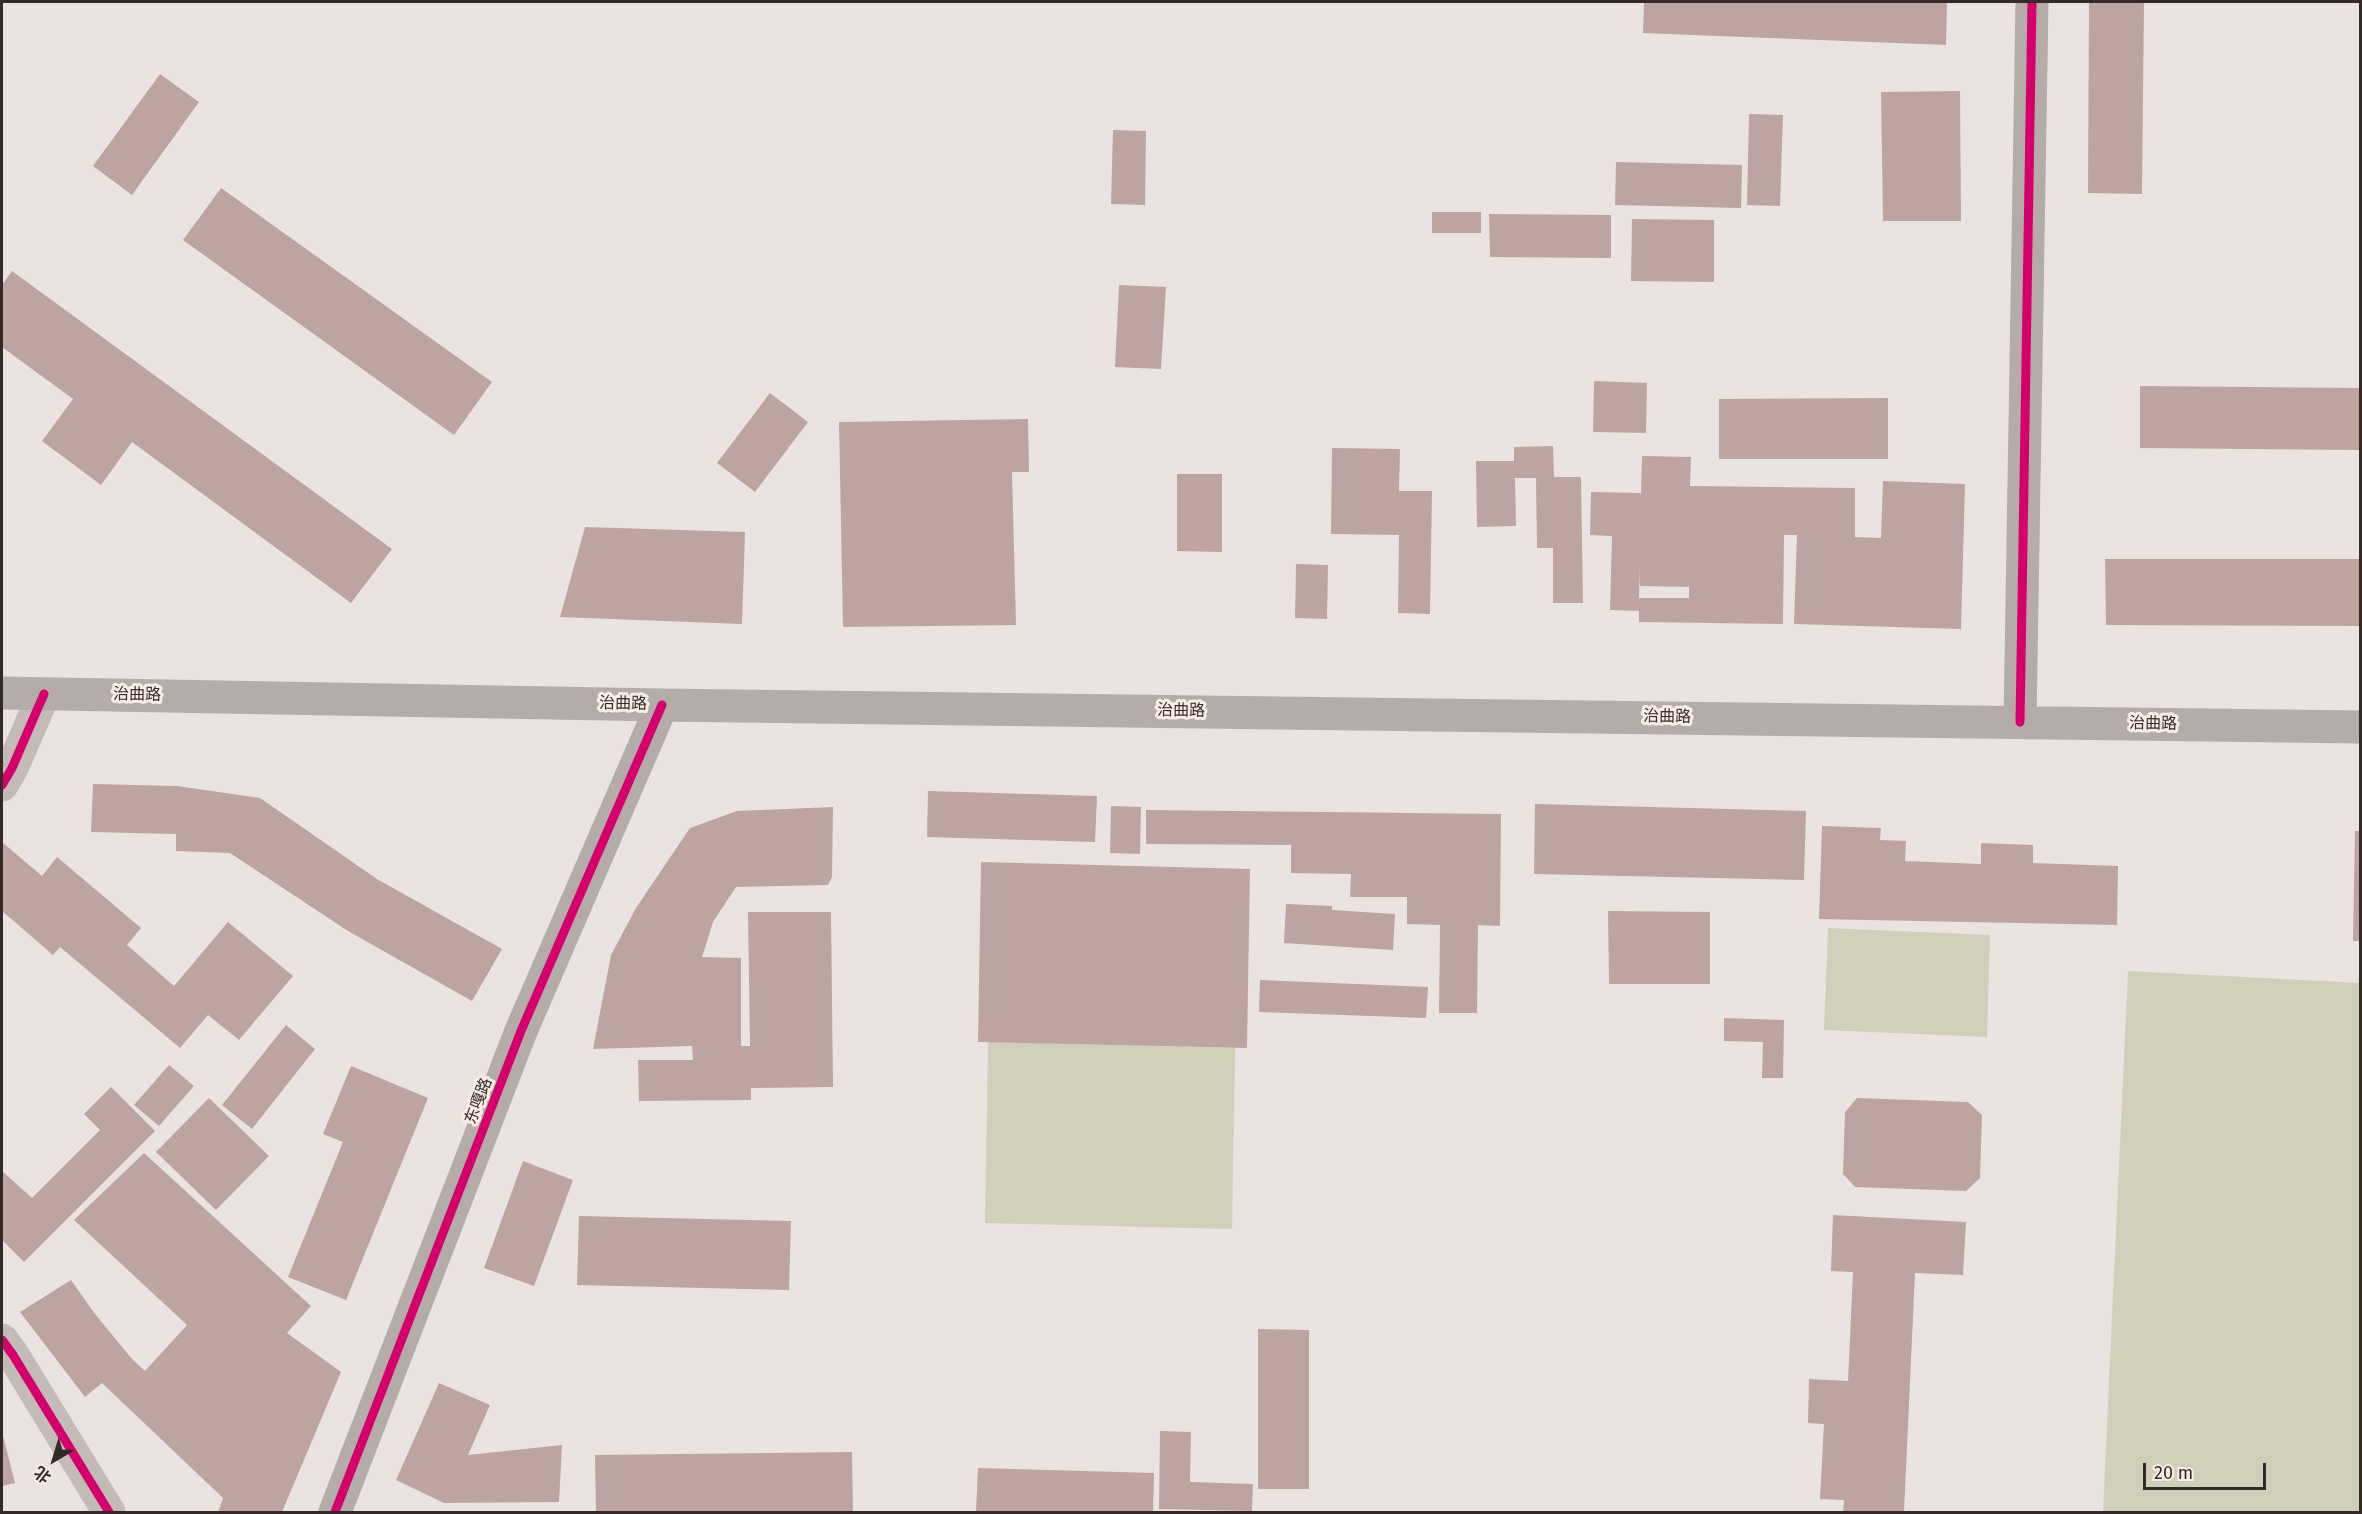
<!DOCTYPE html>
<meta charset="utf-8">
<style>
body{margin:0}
#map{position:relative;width:2362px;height:1514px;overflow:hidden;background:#ebe3df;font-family:"Fira Sans","Noto Sans SC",sans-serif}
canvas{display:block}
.frame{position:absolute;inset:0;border:3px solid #342927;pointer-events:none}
.north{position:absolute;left:24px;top:1430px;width:60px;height:60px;-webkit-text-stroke:4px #f8ece6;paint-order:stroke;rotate:218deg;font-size:16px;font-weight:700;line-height:24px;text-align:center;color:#342927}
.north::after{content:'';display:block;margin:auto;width:21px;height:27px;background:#342927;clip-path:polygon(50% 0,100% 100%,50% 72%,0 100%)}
.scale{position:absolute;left:2143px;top:1463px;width:123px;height:27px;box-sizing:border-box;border:3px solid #342927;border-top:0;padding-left:8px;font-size:18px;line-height:21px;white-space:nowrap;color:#342927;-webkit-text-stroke:4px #f8ece6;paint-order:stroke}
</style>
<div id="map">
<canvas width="2362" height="1514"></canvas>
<div class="frame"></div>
<div class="north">北</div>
<div class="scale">20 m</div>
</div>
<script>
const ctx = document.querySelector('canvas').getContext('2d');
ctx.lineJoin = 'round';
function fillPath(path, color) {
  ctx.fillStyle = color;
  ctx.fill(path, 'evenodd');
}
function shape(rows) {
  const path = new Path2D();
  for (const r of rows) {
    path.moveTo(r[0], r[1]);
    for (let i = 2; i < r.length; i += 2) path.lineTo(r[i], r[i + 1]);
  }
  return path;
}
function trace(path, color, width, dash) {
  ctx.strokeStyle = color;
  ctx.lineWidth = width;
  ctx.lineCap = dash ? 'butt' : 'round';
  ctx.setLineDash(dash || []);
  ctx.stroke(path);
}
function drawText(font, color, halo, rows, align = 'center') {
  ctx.font = font + ' "Fira Sans","Noto Sans SC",sans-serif';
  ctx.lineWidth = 6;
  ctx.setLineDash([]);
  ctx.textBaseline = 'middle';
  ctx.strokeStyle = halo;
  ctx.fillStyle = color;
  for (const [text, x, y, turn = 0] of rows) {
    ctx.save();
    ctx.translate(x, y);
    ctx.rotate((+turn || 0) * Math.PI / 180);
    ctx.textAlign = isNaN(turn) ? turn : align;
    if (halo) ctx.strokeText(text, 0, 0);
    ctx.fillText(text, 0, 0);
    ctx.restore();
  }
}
const green = shape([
 [1828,928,1990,935,1987,1037,1824,1030],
 [2128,971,2360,983,2360,1512,2103,1512],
 [988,1042,1235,1048,1232,1229,985,1223]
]);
const building = shape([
 [1644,2,1947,2,1946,45,1643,33],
 [2089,2,2144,2,2142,194,2088,193],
 [160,74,199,102,132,195,93,166],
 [1960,91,1961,221,1883,221,1881,92],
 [1749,114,1783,115,1780,206,1747,205],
 [1113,130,1146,131,1145,205,1111,204],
 [1616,162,1742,165,1741,208,1615,205],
 [221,188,492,382,454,435,183,240],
 [1432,212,1481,212,1481,233,1432,233],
 [1489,214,1611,215,1611,258,1490,257],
 [1632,219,1714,220,1714,282,1631,281],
 [12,271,392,549,351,603,132,442,101,485,42,441,73,399,2,347,2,285],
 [1119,285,1166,287,1161,369,1115,367],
 [1594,381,1647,383,1646,433,1593,432],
 [2140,386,2360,388,2360,450,2140,448],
 [770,393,808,422,755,492,717,463],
 [1888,398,1888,459,1719,459,1719,399],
 [1028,419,1029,472,1012,472,1016,625,843,627,839,422],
 [1553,446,1554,477,1581,477,1583,603,1553,603,1553,548,1537,548,1536,478,1515,478,1516,526,1477,527,1476,461,1514,461,1514,447],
 [1332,448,1400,449,1399,491,1432,491,1430,614,1398,613,1399,535,1331,534],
 [1642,456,1691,457,1690,486,1855,488,1855,537,1881,538,1883,481,1965,484,1961,629,1794,624,1797,535,1784,535,1783,624,1639,622,1639,611,1610,610,1612,536,1590,535,1591,492,1641,493],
 [1640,567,1640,586,1689,587,1689,598,1639,598],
 [1177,474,1222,474,1222,552,1177,551],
 [585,527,745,532,742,624,560,617],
 [2105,559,2360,559,2360,626,2106,625],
 [1296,564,1328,565,1327,619,1295,618],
 [93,784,177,786,260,798,377,879,502,949,472,1001,348,931,230,853,176,851,176,834,91,832],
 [928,791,1097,796,1095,842,927,837],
 [1535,804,1806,811,1804,880,1534,874],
 [1111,806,1141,807,1140,854,1110,853],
 [833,807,832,877,828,885,736,887,713,922,702,957,741,958,741,1046,750,1046,748,912,831,912,833,1087,751,1088,751,1100,639,1101,638,1060,693,1060,692,1046,593,1049,611,955,636,908,690,828,737,811],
 [1146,810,1501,814,1500,926,1478,925,1477,1013,1439,1013,1440,925,1407,924,1407,897,1350,897,1351,874,1291,873,1291,845,1146,844],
 [1822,826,1881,828,1880,840,1906,841,1905,861,1981,864,1981,843,2033,845,2033,863,2118,866,2117,925,1819,919],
 [2355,831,2360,831,2360,941,2353,941],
 [2,842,42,876,57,857,141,928,127,945,174,986,228,922,293,976,239,1040,208,1015,180,1048,60,947,53,955,2,911],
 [981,862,1250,869,1247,1048,978,1042],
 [1286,904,1332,906,1332,910,1395,914,1393,950,1284,943],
 [1608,911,1710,912,1710,984,1609,984],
 [1260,980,1428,987,1426,1018,1259,1012],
 [1724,1018,1784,1020,1783,1078,1762,1078,1763,1042,1724,1041],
 [286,1025,315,1049,252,1129,222,1105],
 [169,1065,194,1086,159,1126,134,1105],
 [351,1066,428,1098,346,1300,288,1277,343,1142,323,1134],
 [111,1087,155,1131,24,1262,2,1240,2,1171,32,1198,100,1130,84,1114],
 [209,1098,269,1156,216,1210,156,1152],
 [1857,1098,1968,1102,1982,1115,1980,1178,1966,1191,1855,1187,1843,1174,1845,1112],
 [144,1153,311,1306,287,1333,341,1372,282,1512,218,1512,223,1498,102,1383,85,1397,20,1312,71,1280,95,1314,132,1359,145,1371,187,1325,74,1220],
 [523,1161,573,1180,534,1286,484,1268],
 [1833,1215,1966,1222,1963,1275,1915,1273,1904,1512,1843,1512,1844,1500,1820,1499,1824,1424,1808,1423,1809,1379,1848,1381,1853,1272,1831,1271],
 [579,1216,791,1221,789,1290,577,1285],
 [1258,1329,1309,1330,1309,1489,1258,1489],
 [439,1383,490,1405,468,1455,562,1445,559,1502,444,1503,396,1480],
 [1160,1431,1191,1432,1190,1482,1253,1484,1252,1511,1159,1509],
 [2,1432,15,1483,2,1486],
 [852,1452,853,1512,596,1512,595,1455],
 [978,1468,1154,1473,1153,1512,976,1512]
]);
const street = shape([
 [2,785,12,768,44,694],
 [2,1340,13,1355,109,1512]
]);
const secondary = shape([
 [2,693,662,705,2360,727],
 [2020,722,2032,2],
 [335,1512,521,1031,662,705]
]);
const cycleway = shape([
 [2020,722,2032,2],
 [2,785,12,768,44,694],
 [2,1340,13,1355,109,1512],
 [335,1512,521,1031,662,705]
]);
const streetNames = [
 ["治曲路",137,695,1],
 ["治曲路",623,704,1],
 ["治曲路",1181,711,1],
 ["治曲路",1667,717,1],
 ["治曲路",2153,724,1],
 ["东嘎路",479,1101,-69]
];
fillPath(green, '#d0cfba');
fillPath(building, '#bea4a1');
trace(street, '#c3bbb8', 33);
trace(secondary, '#b4aca9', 33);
trace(cycleway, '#d6006c', 9);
drawText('16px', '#342927', '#f8ece6', streetNames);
</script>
